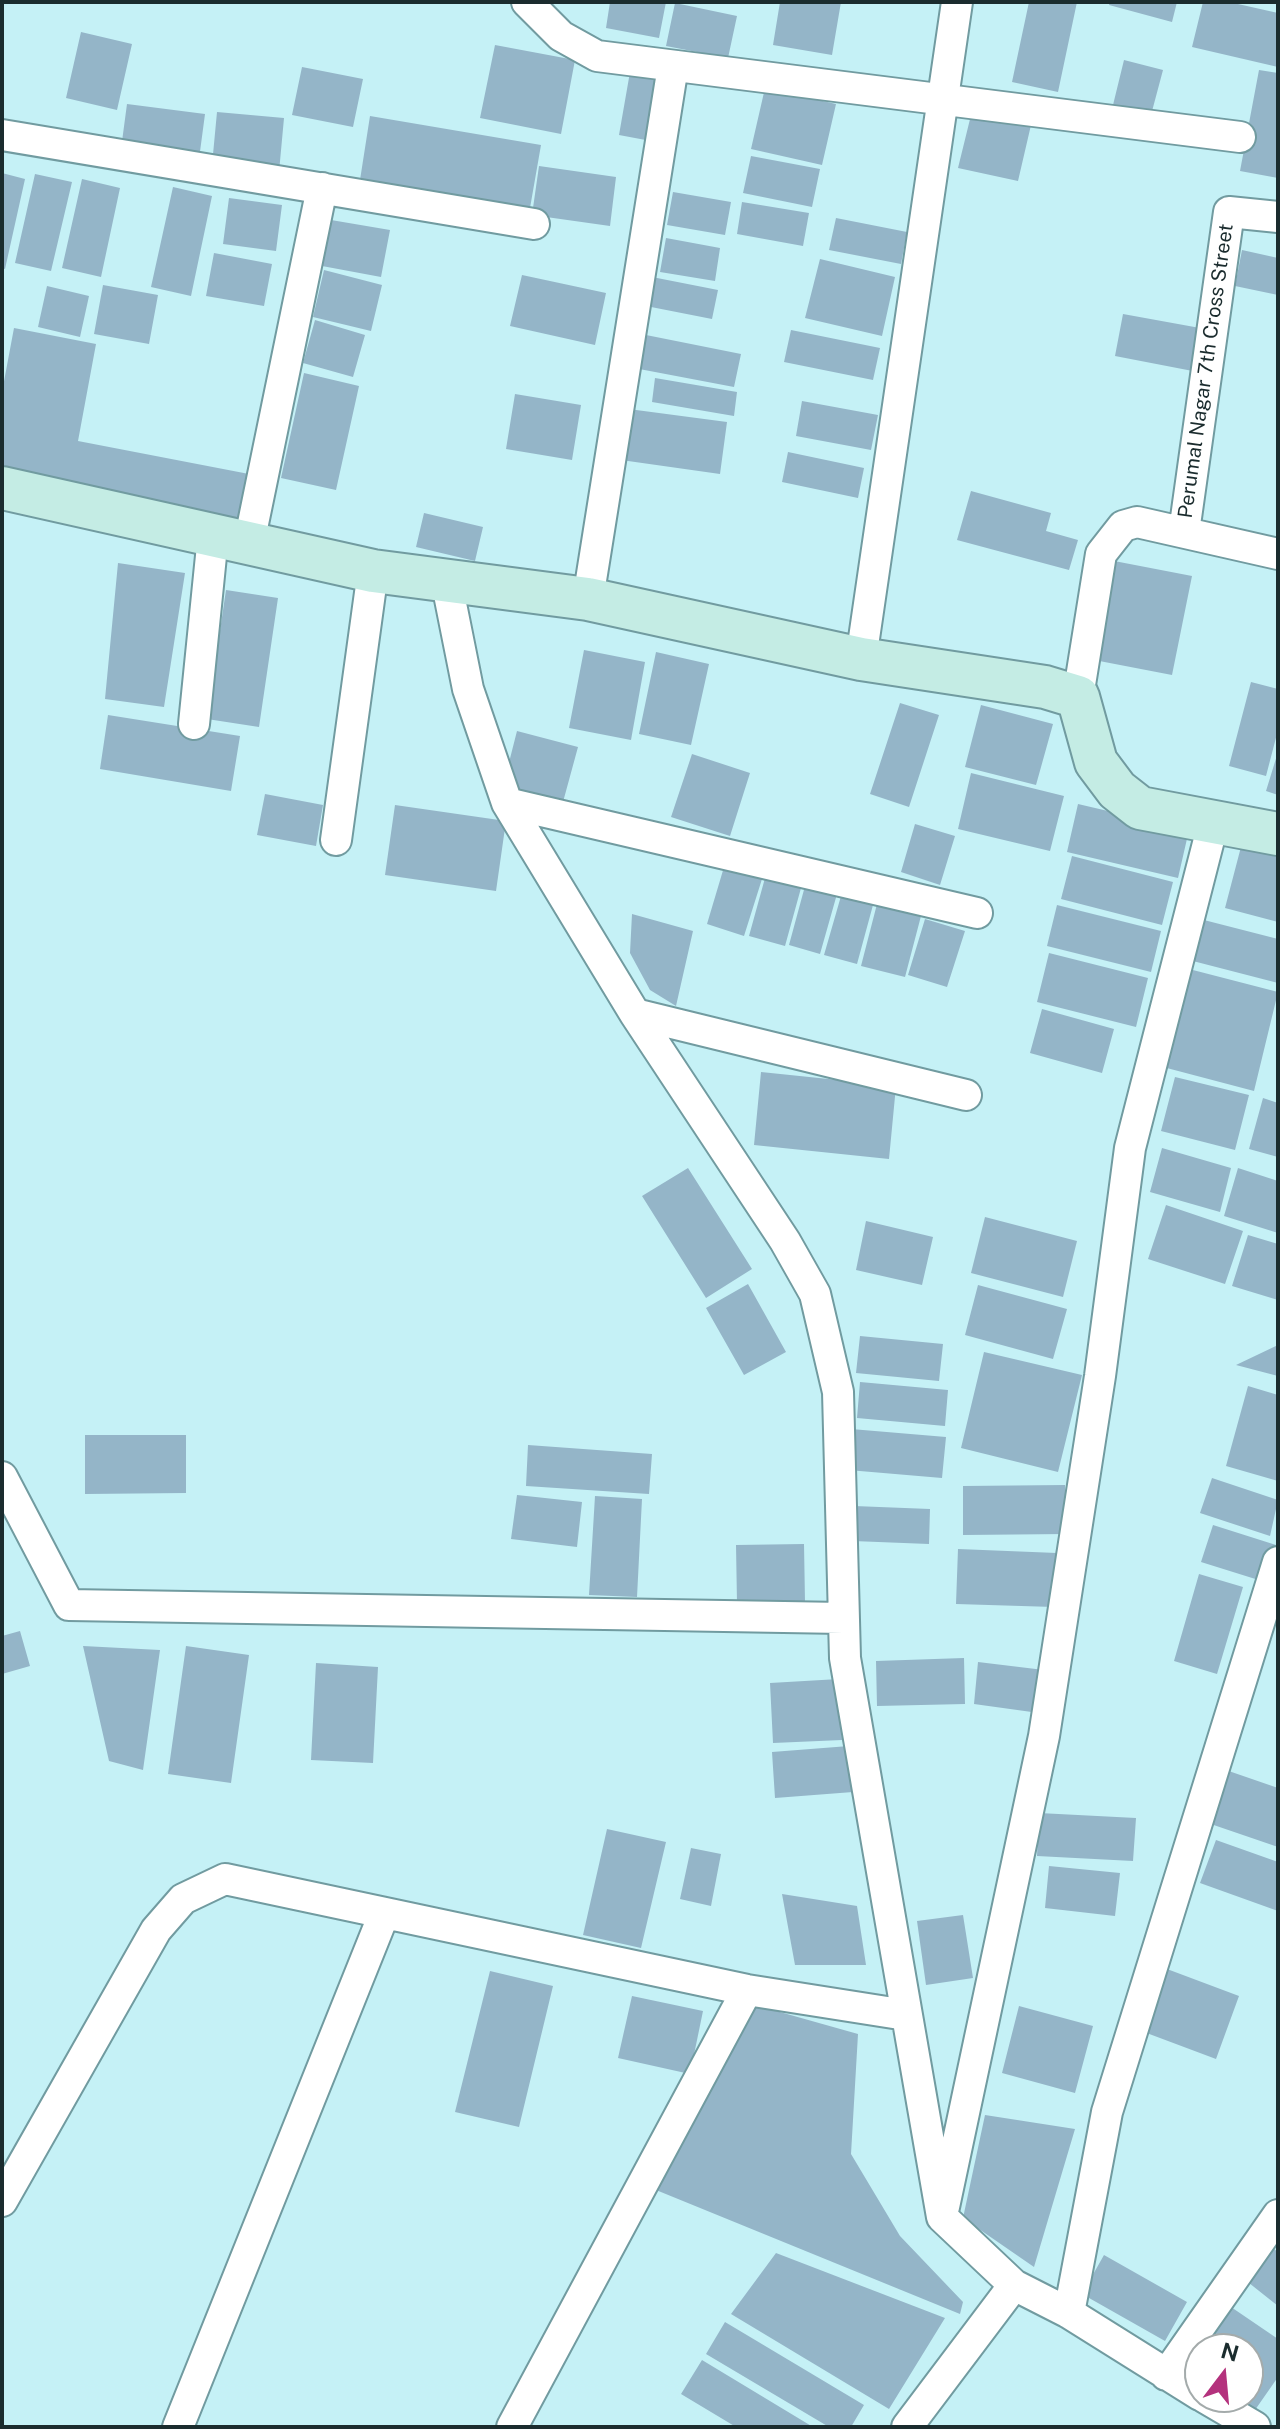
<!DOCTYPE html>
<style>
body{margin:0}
#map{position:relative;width:1280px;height:2429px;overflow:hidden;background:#c5f1f6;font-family:"Public Sans",sans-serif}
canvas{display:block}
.frame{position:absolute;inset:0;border:4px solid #1b2c2e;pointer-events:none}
.north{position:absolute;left:1184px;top:2333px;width:80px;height:80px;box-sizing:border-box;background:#fff;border:2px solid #a4abab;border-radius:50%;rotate:16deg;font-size:22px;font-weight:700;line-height:32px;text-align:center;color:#1b2c2e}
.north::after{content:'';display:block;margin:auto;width:28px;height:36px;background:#b4327d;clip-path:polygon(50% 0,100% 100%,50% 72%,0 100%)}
</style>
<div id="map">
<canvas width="1280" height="2429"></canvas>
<div class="frame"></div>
<div class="north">N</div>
</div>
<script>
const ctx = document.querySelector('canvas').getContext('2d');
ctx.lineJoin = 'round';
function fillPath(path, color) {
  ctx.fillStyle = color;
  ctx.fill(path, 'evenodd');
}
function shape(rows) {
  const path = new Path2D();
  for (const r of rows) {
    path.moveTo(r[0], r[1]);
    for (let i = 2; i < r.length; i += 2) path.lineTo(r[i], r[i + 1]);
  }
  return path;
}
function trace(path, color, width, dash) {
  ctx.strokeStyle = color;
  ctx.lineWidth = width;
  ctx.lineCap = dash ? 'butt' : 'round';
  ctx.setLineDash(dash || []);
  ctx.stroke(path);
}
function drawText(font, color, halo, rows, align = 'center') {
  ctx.font = font + ' "Public Sans",sans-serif';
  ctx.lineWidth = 6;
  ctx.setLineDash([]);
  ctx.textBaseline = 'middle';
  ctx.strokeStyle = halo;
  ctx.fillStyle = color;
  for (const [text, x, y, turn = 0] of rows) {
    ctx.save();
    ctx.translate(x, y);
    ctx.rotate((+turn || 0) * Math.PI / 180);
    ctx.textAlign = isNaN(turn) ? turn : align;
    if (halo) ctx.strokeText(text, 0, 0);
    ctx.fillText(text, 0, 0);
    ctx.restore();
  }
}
const building = shape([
 [610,2,666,2,659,38,606,28],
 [780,2,841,2,832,55,773,45],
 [1029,2,1077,2,1058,92,1012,82],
 [1110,2,1177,2,1172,22,1109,5],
 [1203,2,1229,2,1278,13,1278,67,1192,47],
 [675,3,737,16,728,58,666,46],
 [81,32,132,44,117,110,66,98],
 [495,45,575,60,561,134,480,118],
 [1124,60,1163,70,1151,115,1113,105],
 [302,67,363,79,353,127,292,115],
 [1259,70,1278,73,1278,178,1240,171],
 [630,72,663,79,651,141,619,135],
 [765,88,836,104,822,165,751,149],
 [127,104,205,114,199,159,121,149],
 [972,111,1031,125,1018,181,958,168],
 [217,112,284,118,279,172,212,165],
 [370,116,541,145,530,208,360,180],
 [751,156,820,169,812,207,743,193],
 [539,166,616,177,610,226,532,215],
 [2,173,25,179,5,269,2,268],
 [35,174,72,182,51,271,15,263],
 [82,179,120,188,101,277,62,268],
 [173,187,212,196,191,296,151,287],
 [673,192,731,202,725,235,667,225],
 [229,198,282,205,276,251,223,244],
 [742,202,809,213,803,246,737,234],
 [836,218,907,232,901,264,829,250],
 [331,220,390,230,381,277,322,266],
 [666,238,720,248,715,281,660,272],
 [1242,250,1278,258,1278,295,1235,286],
 [214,253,272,264,264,306,206,296],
 [820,259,895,277,882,336,805,318],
 [324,270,382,285,371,331,313,317],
 [522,275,606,293,595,345,510,326],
 [652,277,718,290,712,319,646,306],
 [103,285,158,295,149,344,94,334],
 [47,286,89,296,80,337,38,327],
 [1123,314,1211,330,1203,373,1115,356],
 [315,320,365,335,353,377,303,363],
 [14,328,96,344,78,441,249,474,240,519,2,473,2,392],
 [791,330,880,348,873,380,784,362],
 [641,334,741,354,734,387,634,368],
 [304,373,359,386,336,490,281,478],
 [655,378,737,392,734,416,652,402],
 [515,394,581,405,572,460,506,449],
 [802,401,878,415,871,450,796,436],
 [621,408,727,422,720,474,614,459],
 [788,452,864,468,858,498,782,482],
 [971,491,1051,513,1046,531,1078,540,1069,570,957,540],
 [424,513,483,527,475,561,416,547],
 [1109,560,1192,576,1172,675,1089,659],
 [118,563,185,573,164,707,105,699],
 [226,590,278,598,259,727,207,719],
 [584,650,645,662,631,740,569,728],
 [656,652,709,664,691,745,639,734],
 [1251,682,1278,689,1278,730,1266,776,1229,766],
 [900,703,939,715,909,807,870,794],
 [981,705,1053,724,1036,785,965,767],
 [108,715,240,736,231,791,100,769],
 [517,731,578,747,563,802,503,786],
 [1278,752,1278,795,1266,791],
 [692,754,750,773,730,836,671,817],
 [971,773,1064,796,1050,851,958,829],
 [265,794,323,805,316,846,257,835],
 [1078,804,1189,830,1178,878,1067,852],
 [395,805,506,821,496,891,385,875],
 [915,824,955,836,940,885,901,872],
 [1242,843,1278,853,1278,922,1225,908],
 [1072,856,1173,882,1162,925,1061,899],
 [724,867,762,879,744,936,707,924],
 [765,878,801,888,785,946,749,936],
 [805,886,837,894,820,954,789,945],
 [841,896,873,905,857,964,824,955],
 [877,904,921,916,905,977,861,966],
 [1057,905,1161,931,1151,972,1047,946],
 [632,914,693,931,676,1006,650,990,630,953],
 [925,919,965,931,947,987,908,975],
 [1200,919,1278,939,1278,983,1189,960],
 [1049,953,1148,978,1136,1027,1037,1002],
 [1189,969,1278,992,1254,1091,1163,1067],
 [1042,1009,1114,1029,1102,1073,1030,1053],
 [761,1072,896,1086,889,1159,754,1145],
 [1175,1077,1249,1095,1235,1150,1161,1131],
 [1263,1098,1278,1103,1278,1157,1249,1149],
 [1162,1148,1231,1168,1220,1212,1150,1192],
 [688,1168,752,1269,706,1298,642,1196],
 [1238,1168,1278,1181,1278,1233,1224,1216],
 [1166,1205,1243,1231,1225,1284,1148,1259],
 [985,1217,1077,1241,1063,1297,971,1273],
 [866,1221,933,1237,922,1285,856,1270],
 [1248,1235,1278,1244,1278,1300,1232,1286],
 [748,1284,786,1352,744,1375,706,1308],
 [978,1285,1067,1309,1053,1359,965,1335],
 [860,1336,943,1344,939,1381,856,1373],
 [1278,1345,1278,1376,1236,1365],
 [984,1352,1082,1375,1058,1472,961,1448],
 [860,1382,948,1390,945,1426,857,1418],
 [1248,1386,1278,1395,1278,1481,1226,1466],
 [851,1429,946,1437,942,1478,848,1470],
 [85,1435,186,1435,186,1493,85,1494],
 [528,1445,652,1454,649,1494,526,1486],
 [1212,1478,1278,1500,1270,1536,1200,1513],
 [1065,1485,1066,1534,963,1535,963,1486],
 [517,1495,582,1502,577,1547,511,1539],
 [595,1496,642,1499,637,1597,589,1595],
 [854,1506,930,1509,929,1544,853,1541],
 [1213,1525,1276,1545,1265,1582,1201,1562],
 [804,1544,805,1602,737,1603,736,1545],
 [958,1549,1057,1553,1054,1607,956,1604],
 [1199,1574,1243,1587,1217,1674,1174,1661],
 [20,1631,30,1666,2,1674,2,1636],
 [83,1646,160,1650,143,1770,109,1761],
 [186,1646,249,1655,231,1783,168,1774],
 [964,1658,965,1704,877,1706,876,1661],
 [978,1662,1044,1670,1039,1713,974,1704],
 [316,1663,378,1667,373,1763,311,1760],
 [839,1679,842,1740,773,1743,770,1683],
 [849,1746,853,1792,775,1798,772,1752],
 [1220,1768,1278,1788,1278,1847,1202,1821],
 [1039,1813,1136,1818,1133,1861,1037,1856],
 [607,1829,666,1842,641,1948,583,1935],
 [1216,1840,1278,1862,1278,1911,1200,1883],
 [691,1848,721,1854,711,1906,680,1899],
 [1049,1866,1120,1873,1115,1916,1045,1908],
 [782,1894,857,1906,866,1965,795,1965],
 [963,1915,973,1978,926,1985,917,1921],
 [1159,1966,1239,1996,1216,2059,1136,2029],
 [490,1971,553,1986,519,2127,455,2112],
 [632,1996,703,2011,690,2074,618,2058],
 [755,2005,858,2034,851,2154,900,2236,963,2302,960,2314,656,2190],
 [1019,2006,1093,2026,1075,2093,1002,2073],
 [985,2115,1075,2129,1034,2267,963,2218],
 [1270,2246,1278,2252,1278,2306,1244,2279],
 [776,2253,945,2318,889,2409,731,2314],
 [1104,2255,1187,2302,1165,2341,1082,2294],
 [1231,2307,1278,2339,1278,2377,1255,2410,1235,2397,1248,2397,1248,2349,1201,2349],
 [725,2322,864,2405,851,2427,829,2427,706,2354],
 [702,2360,813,2427,736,2427,681,2394]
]);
const street = shape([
 [527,2,561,36,597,56,1240,137],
 [2,135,534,224],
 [1184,532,1229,212,1278,217],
 [249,543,322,188],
 [446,579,468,689,507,803,635,1014,785,1241,815,1294,838,1392,845,1658,942,2217,1014,2285,1069,2313,1200,2395],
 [588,599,673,66],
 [861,659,957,2],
 [1078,697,1101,554,1123,526,1137,522,1278,554],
 [194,724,213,536],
 [507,803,977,913],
 [336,840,373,571],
 [635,1014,966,1095],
 [2,1477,69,1605,843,1618],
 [2,2201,156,1930,183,1899,225,1879,747,1990,906,2015],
 [944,2207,1044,1736,1100,1376,1130,1148,1214,820],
 [1069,2313,1107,2112,1278,1562],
 [1166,2375,1278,2215],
 [1204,2397,1255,2427],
 [178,2427,384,1914],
 [512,2427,747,1990],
 [907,2427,1014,2285]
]);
const secondary = shape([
 [2,488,373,571,588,599,861,659,1045,687,1078,697,1096,762,1117,790,1140,808,1278,834]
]);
const streetNames = [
 ["Perumal Nagar 7th Cross Street",1206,371,-82]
];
fillPath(building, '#94b5c8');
trace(street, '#719ba0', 34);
trace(secondary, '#719ba0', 46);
trace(street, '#fff', 30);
trace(secondary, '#c4ece4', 42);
drawText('20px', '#1b2c2e', '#fff', streetNames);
</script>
